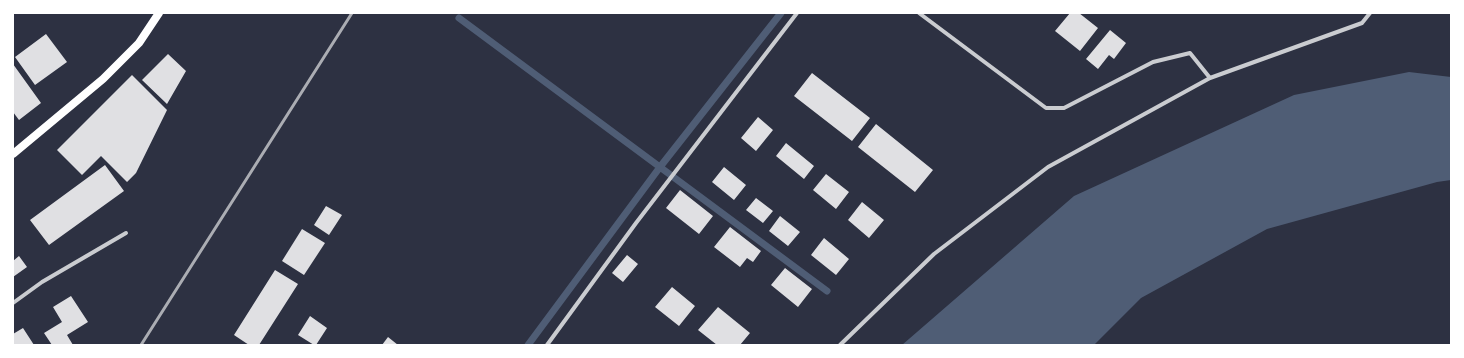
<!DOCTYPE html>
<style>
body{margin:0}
#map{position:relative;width:1464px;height:358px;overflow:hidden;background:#2d3142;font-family:Jost,sans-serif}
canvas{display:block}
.frame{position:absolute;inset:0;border:14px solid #fff;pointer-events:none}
</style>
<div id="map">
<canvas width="1464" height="358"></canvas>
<div class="frame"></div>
</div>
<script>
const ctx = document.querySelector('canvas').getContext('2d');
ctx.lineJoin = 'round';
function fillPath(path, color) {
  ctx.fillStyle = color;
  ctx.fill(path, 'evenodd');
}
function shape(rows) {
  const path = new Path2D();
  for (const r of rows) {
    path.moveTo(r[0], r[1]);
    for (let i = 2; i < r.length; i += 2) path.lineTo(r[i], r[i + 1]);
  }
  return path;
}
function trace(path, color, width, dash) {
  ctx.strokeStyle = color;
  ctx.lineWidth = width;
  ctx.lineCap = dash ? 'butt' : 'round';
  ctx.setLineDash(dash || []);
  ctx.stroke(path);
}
const water = shape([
 [1409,72,1451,77,1451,180,1437,182,1267,229,1141,298,1094,345,902,345,1074,196,1294,95]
]);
const stream = shape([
 [459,18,827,291],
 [528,345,660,167,781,13]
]);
const building = shape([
 [1070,13,1079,13,1098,28,1080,51,1055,31],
 [1110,30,1126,43,1114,59,1109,55,1098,69,1086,59],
 [46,34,67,62,35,85,15,57],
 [168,54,186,71,167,104,142,80],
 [13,64,41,103,19,120,13,112],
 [812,73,870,118,852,141,794,96],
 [132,75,167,110,136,173,127,182,101,156,82,175,57,150],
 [758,117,773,130,756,151,741,138],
 [876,124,933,170,915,192,858,147],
 [786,143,814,166,804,179,776,156],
 [105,165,124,191,49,245,30,220],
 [724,167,746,185,734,200,712,182],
 [826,174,849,192,836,209,813,190],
 [680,190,713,216,699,234,666,208],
 [756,198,773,211,763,223,746,210],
 [862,202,884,220,869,238,848,220],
 [326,206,342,215,329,235,314,225],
 [780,216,800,232,788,246,769,231],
 [730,227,761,251,753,262,747,258,740,267,714,247],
 [302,229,325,243,304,275,282,261],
 [824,238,849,259,836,275,811,255],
 [627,255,638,264,623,282,612,273],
 [19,256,27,267,13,277,13,261],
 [785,268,812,289,798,307,771,285],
 [275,270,298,284,259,345,249,345,234,335],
 [672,287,695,306,679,326,655,307],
 [71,296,88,322,67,335,73,345,52,345,44,333,62,322,53,307],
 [718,307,750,333,740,345,717,345,698,330],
 [310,316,327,328,316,345,314,345,298,335],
 [23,328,34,345,13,345,13,334],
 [388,337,398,345,382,345]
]);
const minor = shape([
 [919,13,1046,108,1064,108,1153,62,1190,53,1210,78],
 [13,303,42,282,126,233],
 [547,345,636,223,797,13],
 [840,345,934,254,1048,167,1210,78,1362,23,1370,13]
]);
const secondary = shape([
 [13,154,103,79,139,43,159,13]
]);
const rail = shape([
 [141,345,352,13]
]);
fillPath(water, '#4f5d75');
trace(stream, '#4f5d75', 7);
fillPath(building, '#e0e0e3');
trace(minor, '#caccd0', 4);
trace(secondary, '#fff', 8);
trace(rail, '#abadb3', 3);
</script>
